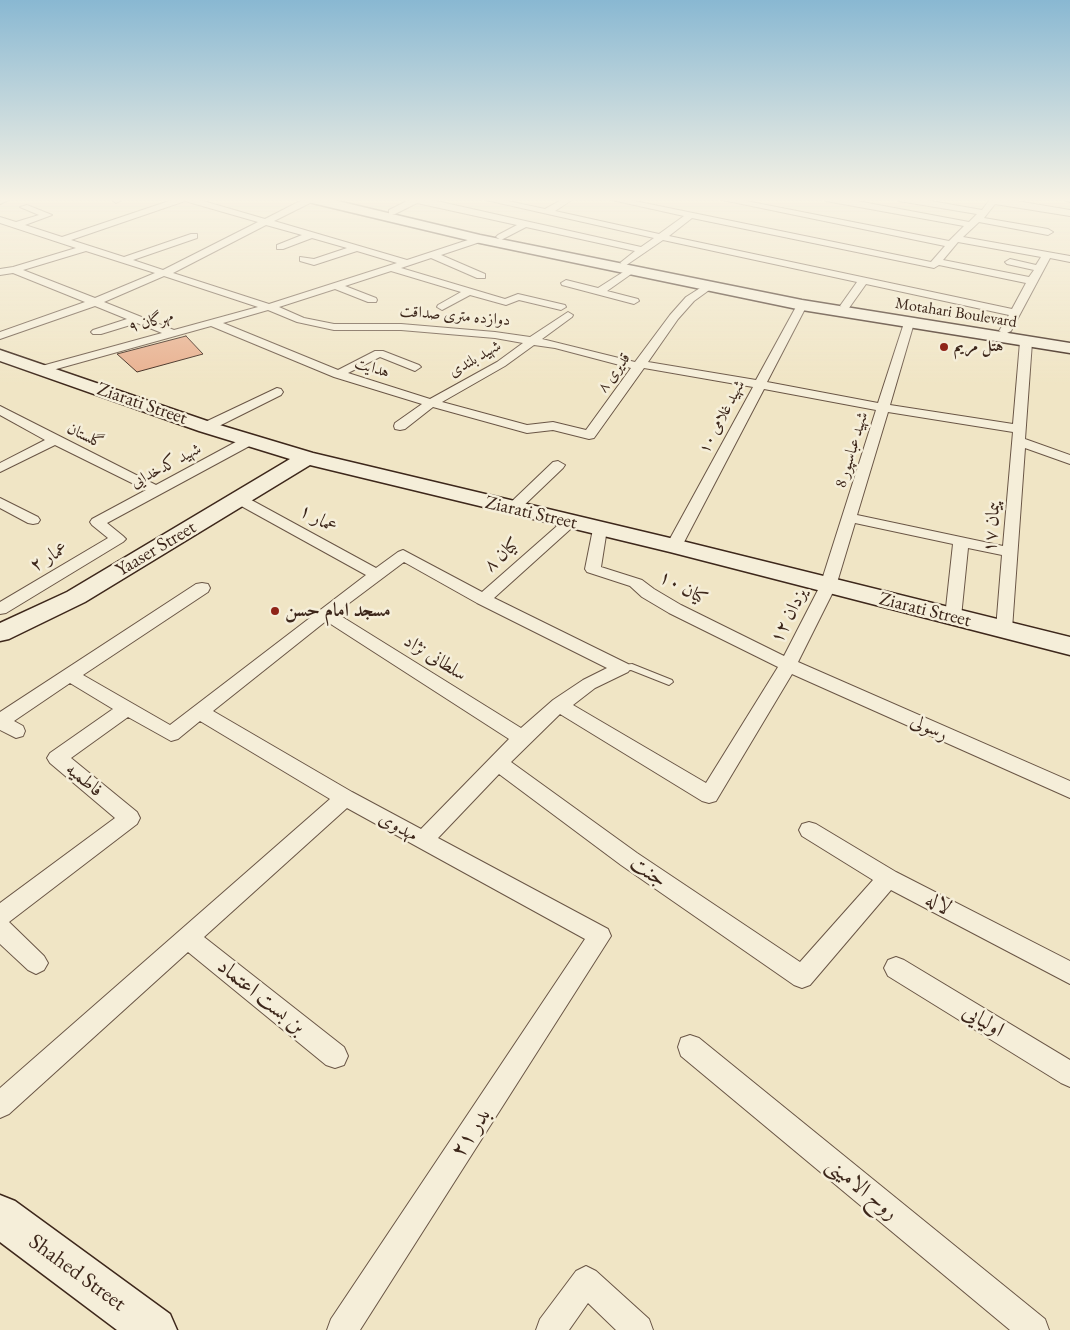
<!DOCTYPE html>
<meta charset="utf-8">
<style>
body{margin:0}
canvas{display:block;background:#f0e5c5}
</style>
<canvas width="1070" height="1330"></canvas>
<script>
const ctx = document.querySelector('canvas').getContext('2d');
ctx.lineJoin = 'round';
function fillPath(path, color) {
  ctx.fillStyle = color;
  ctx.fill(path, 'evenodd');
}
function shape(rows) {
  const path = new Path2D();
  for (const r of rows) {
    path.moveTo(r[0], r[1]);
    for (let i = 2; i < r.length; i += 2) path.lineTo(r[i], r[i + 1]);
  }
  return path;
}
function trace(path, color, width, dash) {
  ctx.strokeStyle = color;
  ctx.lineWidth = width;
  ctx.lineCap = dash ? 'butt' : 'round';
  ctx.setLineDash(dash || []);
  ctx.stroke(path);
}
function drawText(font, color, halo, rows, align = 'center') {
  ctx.font = font + ' "EB Garamond",Amiri,serif';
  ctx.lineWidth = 5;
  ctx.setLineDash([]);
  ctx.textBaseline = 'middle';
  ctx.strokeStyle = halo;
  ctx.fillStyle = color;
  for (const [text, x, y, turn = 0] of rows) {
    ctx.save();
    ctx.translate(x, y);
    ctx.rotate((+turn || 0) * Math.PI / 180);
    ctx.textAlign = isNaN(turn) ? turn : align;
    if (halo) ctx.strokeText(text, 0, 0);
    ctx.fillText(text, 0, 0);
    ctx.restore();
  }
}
const building = shape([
 [186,336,203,354,137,372,117,354,186,336]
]);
const lane = shape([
 [632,664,672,680,673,682,669,685,631,670,622,671,618,668,622,665,632,664]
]);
const street = shape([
 [0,198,13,198,0,204,0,198],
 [113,198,125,198,116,203,112,200,113,198],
 [178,198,193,198,265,219,306,198,315,198,314,201,274,221,407,260,477,237,483,237,483,241,441,255,485,274,485,278,477,278,431,258,401,268,505,299,518,294,565,305,566,307,561,310,519,300,506,305,470,295,442,310,437,307,438,305,461,292,391,271,345,286,376,298,377,300,376,302,368,302,335,289,279,307,304,318,334,324,401,324,495,332,530,337,568,312,573,315,572,317,542,339,635,362,670,315,686,297,708,283,712,284,712,288,694,301,678,319,648,362,756,380,797,305,802,302,807,305,767,382,878,403,904,323,909,320,914,323,890,405,1013,424,1020,342,1026,339,1030,340,1032,342,1025,439,1070,455,1070,464,1025,448,1012,629,1010,633,1004,635,998,633,996,629,1002,555,968,548,961,617,959,621,953,622,947,621,945,617,953,544,855,523,836,586,798,662,1070,781,1070,798,792,674,716,801,709,803,702,801,560,714,511,762,637,853,800,962,873,880,802,836,799,830,802,824,809,822,816,824,896,872,1070,961,1070,984,891,890,810,985,802,988,794,985,621,865,499,774,438,838,608,929,611,936,360,1330,327,1330,331,1319,585,939,347,808,204,937,344,1047,348,1056,344,1065,335,1068,326,1065,188,952,9,1114,0,1118,0,1088,330,799,200,721,178,739,171,741,128,717,71,758,137,812,140,818,137,824,9,922,44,956,48,963,44,970,36,974,28,970,0,944,0,903,115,818,50,763,47,758,50,753,113,709,70,683,14,721,23,726,25,731,23,736,16,738,0,730,0,712,196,584,202,583,208,584,210,588,208,592,83,675,170,725,366,575,234,502,232,499,234,496,244,496,376,568,398,552,403,550,482,592,565,519,575,519,577,522,575,525,494,598,628,664,631,668,628,672,595,688,573,705,706,783,778,667,669,613,642,597,630,586,587,572,585,569,593,529,595,526,600,525,605,526,607,529,601,567,642,580,654,589,681,605,784,656,820,586,876,410,764,389,682,546,679,549,674,551,669,549,666,546,753,387,644,368,594,438,589,439,553,430,527,433,433,407,405,429,400,430,395,429,394,426,395,423,422,404,334,377,211,326,42,373,36,369,38,367,162,333,137,323,101,334,93,334,91,332,93,330,127,319,95,306,0,339,0,332,85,302,13,273,0,275,0,269,13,267,76,248,0,223,0,217,16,222,39,215,20,207,27,205,52,215,25,225,62,237,178,198],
 [185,201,258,222,163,270,133,260,197,238,197,234,191,234,124,257,71,240,185,201],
 [266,225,302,235,277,245,277,249,283,249,312,238,347,248,314,259,300,257,300,261,314,265,357,251,397,263,269,304,173,273,266,225],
 [86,251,155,273,95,298,23,270,86,251],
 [164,276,258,307,174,330,104,302,164,276],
 [268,310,297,322,334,330,401,330,495,338,523,343,497,362,430,399,348,373,380,357,415,371,421,367,419,365,383,351,375,351,338,370,223,323,268,310],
 [534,345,555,348,631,368,586,430,553,422,527,425,442,402,505,366,534,345],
 [888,412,1013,432,1003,546,857,515,888,412],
 [404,562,477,603,607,668,583,680,553,700,521,728,336,613,404,562],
 [326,621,509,739,421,829,352,792,213,711,326,621],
 [400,198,423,198,641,247,654,238,477,198,494,198,545,209,565,198,575,198,555,211,659,234,684,216,603,198,620,198,931,262,945,246,713,198,731,198,949,241,964,226,826,201,822,198,841,198,969,222,977,214,899,201,895,198,914,198,982,210,991,198,999,198,1070,210,1070,216,995,204,984,218,1048,229,1053,232,1048,235,979,222,963,237,1070,256,1070,262,1050,258,1011,331,1005,334,999,331,1009,315,866,284,849,308,845,309,840,306,857,282,663,240,625,266,620,263,635,251,526,227,501,240,496,237,498,235,517,225,417,203,395,214,389,214,389,210,407,201,400,198],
 [692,218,934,268,939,265,1026,283,1012,309,669,236,692,218],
 [958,242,1041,257,1036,265,1010,259,1005,262,1007,264,1034,270,1029,277,943,260,958,242],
 [1063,198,1070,198,1070,202,1064,200,1063,198],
 [631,267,634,268,634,272,607,291,638,299,639,301,634,304,562,285,561,283,566,280,598,288,631,267],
 [277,388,281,389,283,392,281,395,211,430,206,431,200,427,201,424,277,388],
 [0,406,156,485,245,437,250,436,257,440,255,443,107,523,123,536,126,539,123,542,6,613,0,614,0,602,108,538,92,525,90,522,92,519,146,490,55,445,0,472,0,463,45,440,0,415,0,406],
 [558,461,565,465,563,468,518,511,508,511,506,508,508,505,553,462,558,461],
 [0,498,38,517,40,520,38,523,33,524,28,523,0,508,0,498],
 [896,957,904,960,1070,1060,1070,1087,1061,1083,888,976,884,968,888,960,896,957],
 [690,1035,699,1038,1045,1319,1049,1330,1010,1330,681,1056,678,1047,681,1038,690,1035],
 [586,1266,596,1271,649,1319,653,1330,616,1330,588,1303,569,1330,536,1330,540,1319,576,1271,586,1266]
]);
const secondary = shape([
 [302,198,325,198,480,235,802,300,1070,343,1070,353,802,310,480,243,304,201,302,198],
 [0,350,213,423,313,453,674,539,1070,637,1070,655,670,552,310,465,85,602,9,639,0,641,0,623,67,592,290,459,199,431,0,361,0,350],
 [0,1195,15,1201,170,1314,177,1330,117,1330,0,1242,0,1195]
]);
const markers = [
 [944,347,5,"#8f2418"],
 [275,611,5,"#8f2418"]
];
const farStreetnames = [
 ["Motahari Boulevard",956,313,9],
 ["دوازده متری صداقت",455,316,5],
 ["مهرگان ۹",151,322,-15],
 ["شهید بلندی",475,359,-30],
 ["هدایت",372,368,17],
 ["قدیری ۸",614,373,-54],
 ["شهید غلامی ۱۰",722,417,-62],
 ["گلستان",85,436,26],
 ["شهید عباسپور 8",852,450,-73],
 ["شهید کدخدایی",166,466,-28]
];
const farPoinames = [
 ["هتل مریم",954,347]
];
const streetNames = [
 ["Ziarati Street",142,404,19],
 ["Ziarati Street",531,513,13],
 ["عمار ۱",318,519,29],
 ["پیمان ۱۷",992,527,-85],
 ["Yaaser Street",156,549,-31],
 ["کیان ۸",502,555,-42],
 ["عمار ۲",49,557,-31],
 ["کیان ۱۰",683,588,29],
 ["Ziarati Street",925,610,14],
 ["یزدان ۱۲",789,616,-63],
 ["سلطانی نژاد",435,658,32],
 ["رسولی",929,728,24],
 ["فاطمیه",84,780,40],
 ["مهدوی",398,827,29]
];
const poiNames = [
 ["مسجد امام حسن",285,611]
];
const nearStreetnames = [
 ["جنت",648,872,34],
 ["لاله",938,904,27],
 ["بن بست اعتماد",261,997,39],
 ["اولیایی",983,1021,31],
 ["بدر ۲۱",471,1133,-57],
 ["روح الامینی",862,1189,39],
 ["Shahed Street",77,1273,36]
];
fillPath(building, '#e8af8e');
trace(building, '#3d271b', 1);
trace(lane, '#6a5646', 2);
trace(street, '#6a5646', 2);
trace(secondary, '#3d271b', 3);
fillPath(lane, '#f5eed9');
fillPath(street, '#f5eed9');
fillPath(secondary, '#f5eed9');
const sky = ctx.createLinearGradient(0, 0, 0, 384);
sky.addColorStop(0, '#89b8d2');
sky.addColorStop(0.52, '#f8f3e5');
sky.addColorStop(1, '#f8f3e500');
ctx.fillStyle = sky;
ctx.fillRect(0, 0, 1070, 384);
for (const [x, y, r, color] of markers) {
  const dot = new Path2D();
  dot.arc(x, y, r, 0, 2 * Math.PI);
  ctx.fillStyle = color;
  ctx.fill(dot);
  trace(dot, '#f5eed9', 2);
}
drawText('16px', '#3d271b', '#f5eed9', farStreetnames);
drawText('bold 16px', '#3d271b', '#f5eed9', farPoinames, 'left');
drawText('19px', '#3d271b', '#f5eed9', streetNames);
drawText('bold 19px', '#3d271b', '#f5eed9', poiNames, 'left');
drawText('22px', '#3d271b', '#f5eed9', nearStreetnames);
</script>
